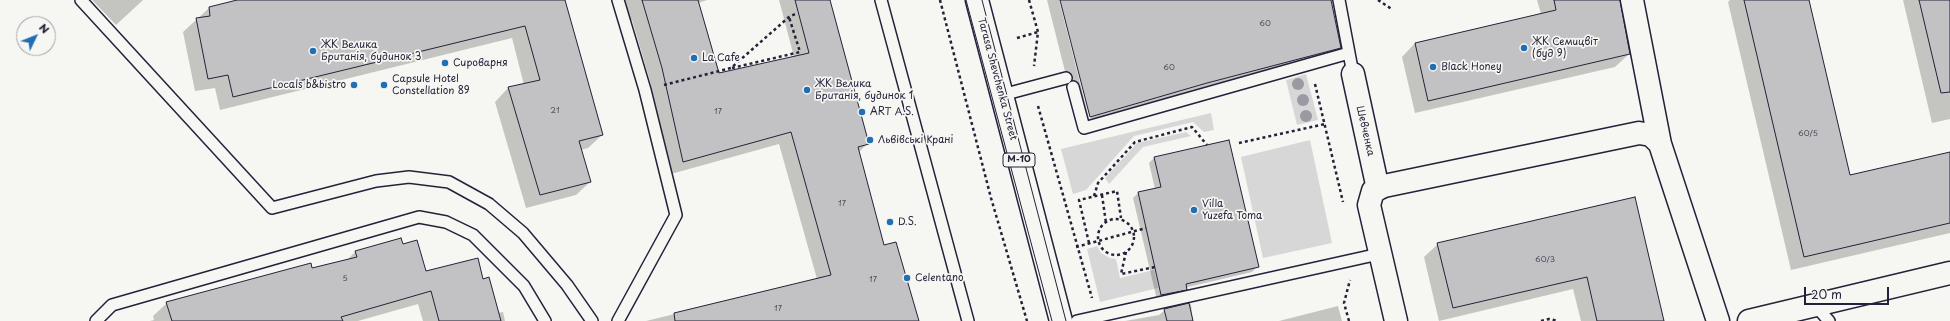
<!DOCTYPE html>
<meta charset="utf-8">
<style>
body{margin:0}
#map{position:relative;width:1950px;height:321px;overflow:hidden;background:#f6f6f2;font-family:"Playpen Sans",sans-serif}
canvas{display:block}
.north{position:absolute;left:16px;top:16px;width:40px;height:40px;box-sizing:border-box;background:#f6f6f2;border:1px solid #a1a1a9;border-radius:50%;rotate:47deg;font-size:11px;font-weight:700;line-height:16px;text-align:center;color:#22223b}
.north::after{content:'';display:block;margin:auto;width:14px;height:18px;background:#1f6fb2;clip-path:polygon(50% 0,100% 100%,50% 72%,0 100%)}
.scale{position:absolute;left:1804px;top:287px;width:85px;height:18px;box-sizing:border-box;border:2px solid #22223b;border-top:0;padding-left:5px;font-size:12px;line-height:14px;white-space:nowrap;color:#22223b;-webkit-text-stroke:3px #f6f6f2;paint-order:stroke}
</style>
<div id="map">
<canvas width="1950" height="321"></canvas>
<div class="north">N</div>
<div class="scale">20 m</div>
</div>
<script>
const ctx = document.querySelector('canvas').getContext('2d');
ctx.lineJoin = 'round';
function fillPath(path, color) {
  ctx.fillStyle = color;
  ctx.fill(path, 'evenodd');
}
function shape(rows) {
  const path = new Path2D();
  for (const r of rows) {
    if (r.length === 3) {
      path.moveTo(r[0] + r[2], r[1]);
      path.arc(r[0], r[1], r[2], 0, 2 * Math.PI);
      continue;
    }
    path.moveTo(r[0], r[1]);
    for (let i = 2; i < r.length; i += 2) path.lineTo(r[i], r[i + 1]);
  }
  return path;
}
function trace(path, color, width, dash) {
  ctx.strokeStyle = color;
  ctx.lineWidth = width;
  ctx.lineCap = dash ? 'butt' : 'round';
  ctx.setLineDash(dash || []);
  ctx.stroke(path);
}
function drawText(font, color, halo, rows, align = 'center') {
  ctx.font = font + ' "Playpen Sans",sans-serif';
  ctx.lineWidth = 3.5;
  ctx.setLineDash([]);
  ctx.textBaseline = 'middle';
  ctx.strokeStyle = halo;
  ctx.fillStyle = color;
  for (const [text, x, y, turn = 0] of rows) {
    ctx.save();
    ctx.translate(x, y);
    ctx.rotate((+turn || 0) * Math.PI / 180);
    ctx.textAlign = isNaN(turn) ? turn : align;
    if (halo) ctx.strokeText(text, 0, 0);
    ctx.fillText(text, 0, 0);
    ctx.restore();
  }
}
const green = shape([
 [1306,74,1318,120,1297,125,1286,80],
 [1211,113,1214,130,1204,132,1193,122,1134,136,1086,190,1073,194,1061,149],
 [1186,132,1191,136,1143,147,1109,184,1105,178,1137,143],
 [1310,140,1332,243,1263,258,1241,157],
 [1097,246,1101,253,1110,258,1116,259,1120,278,1154,270,1158,288,1100,302,1087,249]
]);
const shadow = shape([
 [92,0,143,0,116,25],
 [241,0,564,0,602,135,588,148,580,150,590,182,576,195,526,208,495,102,508,88,524,85,512,38,220,110,215,88,195,91,183,32,209,8],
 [619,0,707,0,698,3,718,74,794,57,779,0,829,0,868,143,858,153,884,246,918,321,646,321,817,279,779,144,671,174,650,81,632,20,625,22],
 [1047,0,1059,0,1090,122,1092,121,1061,0,1329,0,1340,48,1329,58,1079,127],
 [1537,0,1619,0,1629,54,1615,67,1415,113,1402,57,1415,43,1541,14],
 [1730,0,1808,0,1849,176,1950,153,1950,233,1791,270,1728,2],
 [1903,0,1950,0,1950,119,1932,123],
 [1154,158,1257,267,1252,272,1188,287,1183,294,1157,300,1133,198,1138,193,1155,189,1149,163],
 [1634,198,1663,321,1581,321,1573,289,1439,321,1424,257,1438,244],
 [402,245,426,272,483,280,497,313,503,312,505,321,423,321,418,304,358,321,150,321,154,320,153,316,167,303,347,260,355,252],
 [1191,304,1193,321,1125,321,1159,315,1165,310],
 [1338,306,1342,321,1279,321]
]);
const building = shape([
 [237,0,565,0,603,135,579,141,591,182,540,195,508,87,540,80,525,26,233,97,228,75,208,79,196,18,210,16,209,7,237,0],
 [642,0,698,0,719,73,809,53,795,0,830,0,869,144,858,147,884,245,896,242,919,321,675,321,674,313,831,275,791,132,683,162,662,68,642,0],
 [1060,0,1331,0,1341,48,1207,83,1090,117,1060,0],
 [1554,0,1620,0,1630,54,1428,101,1415,43,1556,10,1554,0],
 [1744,0,1809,0,1850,175,1950,152,1950,223,1804,257,1744,0],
 [1919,0,1950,0,1950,92,1941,93,1919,0],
 [1229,140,1259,267,1186,284,1187,290,1161,295,1138,192,1161,187,1154,157,1229,140],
 [1635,197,1664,321,1597,321,1587,277,1453,308,1437,243,1635,197],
 [401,238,403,244,417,240,426,271,478,258,483,279,489,277,501,321,439,321,431,291,341,317,343,321,172,321,166,302,311,263,312,268,357,257,355,251,401,238],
 [1189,303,1193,321,1167,321,1164,309,1189,303]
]);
const path = shape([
 [940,0,991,198,1027,321],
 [1029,0,1038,32,1034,66],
 [1378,0,1393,10],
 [1017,38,1038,32],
 [732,68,800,52,789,17],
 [1315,84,1343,202],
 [664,85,731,68,789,17,797,13],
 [1038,106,1092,298],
 [1239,143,1325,124],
 [1102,195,1106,223],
 [1094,196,1098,183,1135,142,1192,127,1207,145],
 [1116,237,18],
 [1089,243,1079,200,1117,191,1121,218],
 [1076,247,1146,228],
 [1126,252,1121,274,1155,267],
 [1349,321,1344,303,1350,280],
 [1541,321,1549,319,1558,321]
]);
const service = shape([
 [81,0,272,208,376,181,409,177,449,182,489,204,523,233,567,285,592,321],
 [618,0,645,90,676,215,618,321],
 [881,0,968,321],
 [1339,0,1353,74],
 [1073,87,1084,128,1349,53],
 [1002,95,1066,78],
 [1815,305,1829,321],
 [96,321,112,305,419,217,446,222,473,235,524,286,545,321],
 [1077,321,1379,254]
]);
const minor = shape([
 [1632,0,1660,144],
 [1353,74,1378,189],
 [1396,321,1369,205,1373,191,1384,186,1639,133,1651,135,1660,144,1718,321],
 [1749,321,1950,273]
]);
const primary = shape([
 [977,0,1061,321]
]);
const tram = shape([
 [966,0,1052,321],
 [982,0,1066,321]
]);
const trees = [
 [1298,84],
 [1303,100],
 [1306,116]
];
const markers = [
 [1524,48,4,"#1f6fb2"],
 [313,51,4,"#1f6fb2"],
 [694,58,4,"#1f6fb2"],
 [445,63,4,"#1f6fb2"],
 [1433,67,4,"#1f6fb2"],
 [354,85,4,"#1f6fb2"],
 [384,85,4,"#1f6fb2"],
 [807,90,4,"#1f6fb2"],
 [862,112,4,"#1f6fb2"],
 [870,140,4,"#1f6fb2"],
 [1194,210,4,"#1f6fb2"],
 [890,222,4,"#1f6fb2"],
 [907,278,4,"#1f6fb2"]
];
const numberNames = [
 ["60",1265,24],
 ["60",1169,68],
 ["21",555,111],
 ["17",718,112],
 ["60/5",1808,134],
 ["17",842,204],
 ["60/3",1545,260],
 ["5",345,279],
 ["17",873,280],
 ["17",778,309]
];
const shields = [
 [1019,160,32]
];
const shieldNames = [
 ["М-10",1019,160]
];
const poiNames = [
 ["ЖК Семицвіт",1532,42],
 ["(буд 9)",1532,54],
 ["ЖК Велика",321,45],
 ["Британія, будинок 3",321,57],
 ["La Cafe",702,58],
 ["Сироварня",453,63],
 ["Black Honey",1441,67],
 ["Capsule Hotel",392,79],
 ["Constellation 89",392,91],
 ["ЖК Велика",815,84],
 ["Британія, будинок 1",815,96],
 ["Locals b&bistro",346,85,"right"],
 ["ART A.S.",870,112],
 ["Львівські Крані",878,140],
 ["Villa",1202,204],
 ["Yuzefa Toma",1202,216],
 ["D.S.",898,222],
 ["Celentano",915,278]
];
const streetNames = [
 ["Tarasa Shevchenka Street",997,79,75],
 ["Шевченка",1365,131,77]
];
fillPath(green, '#d7d7d7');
fillPath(shadow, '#0003');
fillPath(building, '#c2c2c4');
trace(building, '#22223b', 1);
trace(service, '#22223b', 14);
trace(minor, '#22223b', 25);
trace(primary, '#22223b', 25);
trace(path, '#22223b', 2.5, [3, 3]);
trace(service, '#f6f6f2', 11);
trace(minor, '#f6f6f2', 22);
trace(primary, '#f6f6f2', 22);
trace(tram, '#22223b', 1);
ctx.fillStyle = '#9a9aa3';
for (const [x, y] of trees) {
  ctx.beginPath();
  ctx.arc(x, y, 6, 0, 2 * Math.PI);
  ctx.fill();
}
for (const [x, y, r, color] of markers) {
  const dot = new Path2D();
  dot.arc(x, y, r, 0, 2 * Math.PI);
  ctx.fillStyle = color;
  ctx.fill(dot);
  trace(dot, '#f6f6f2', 1.5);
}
drawText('8px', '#4a4a5d', null, numberNames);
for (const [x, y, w] of shields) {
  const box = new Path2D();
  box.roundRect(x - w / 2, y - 7, w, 14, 3);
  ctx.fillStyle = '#f6f6f2';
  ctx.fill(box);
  trace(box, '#22223b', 1);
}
drawText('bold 9px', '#22223b', null, shieldNames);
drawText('10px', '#22223b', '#f6f6f2', poiNames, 'left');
drawText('10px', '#22223b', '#f6f6f2', streetNames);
</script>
